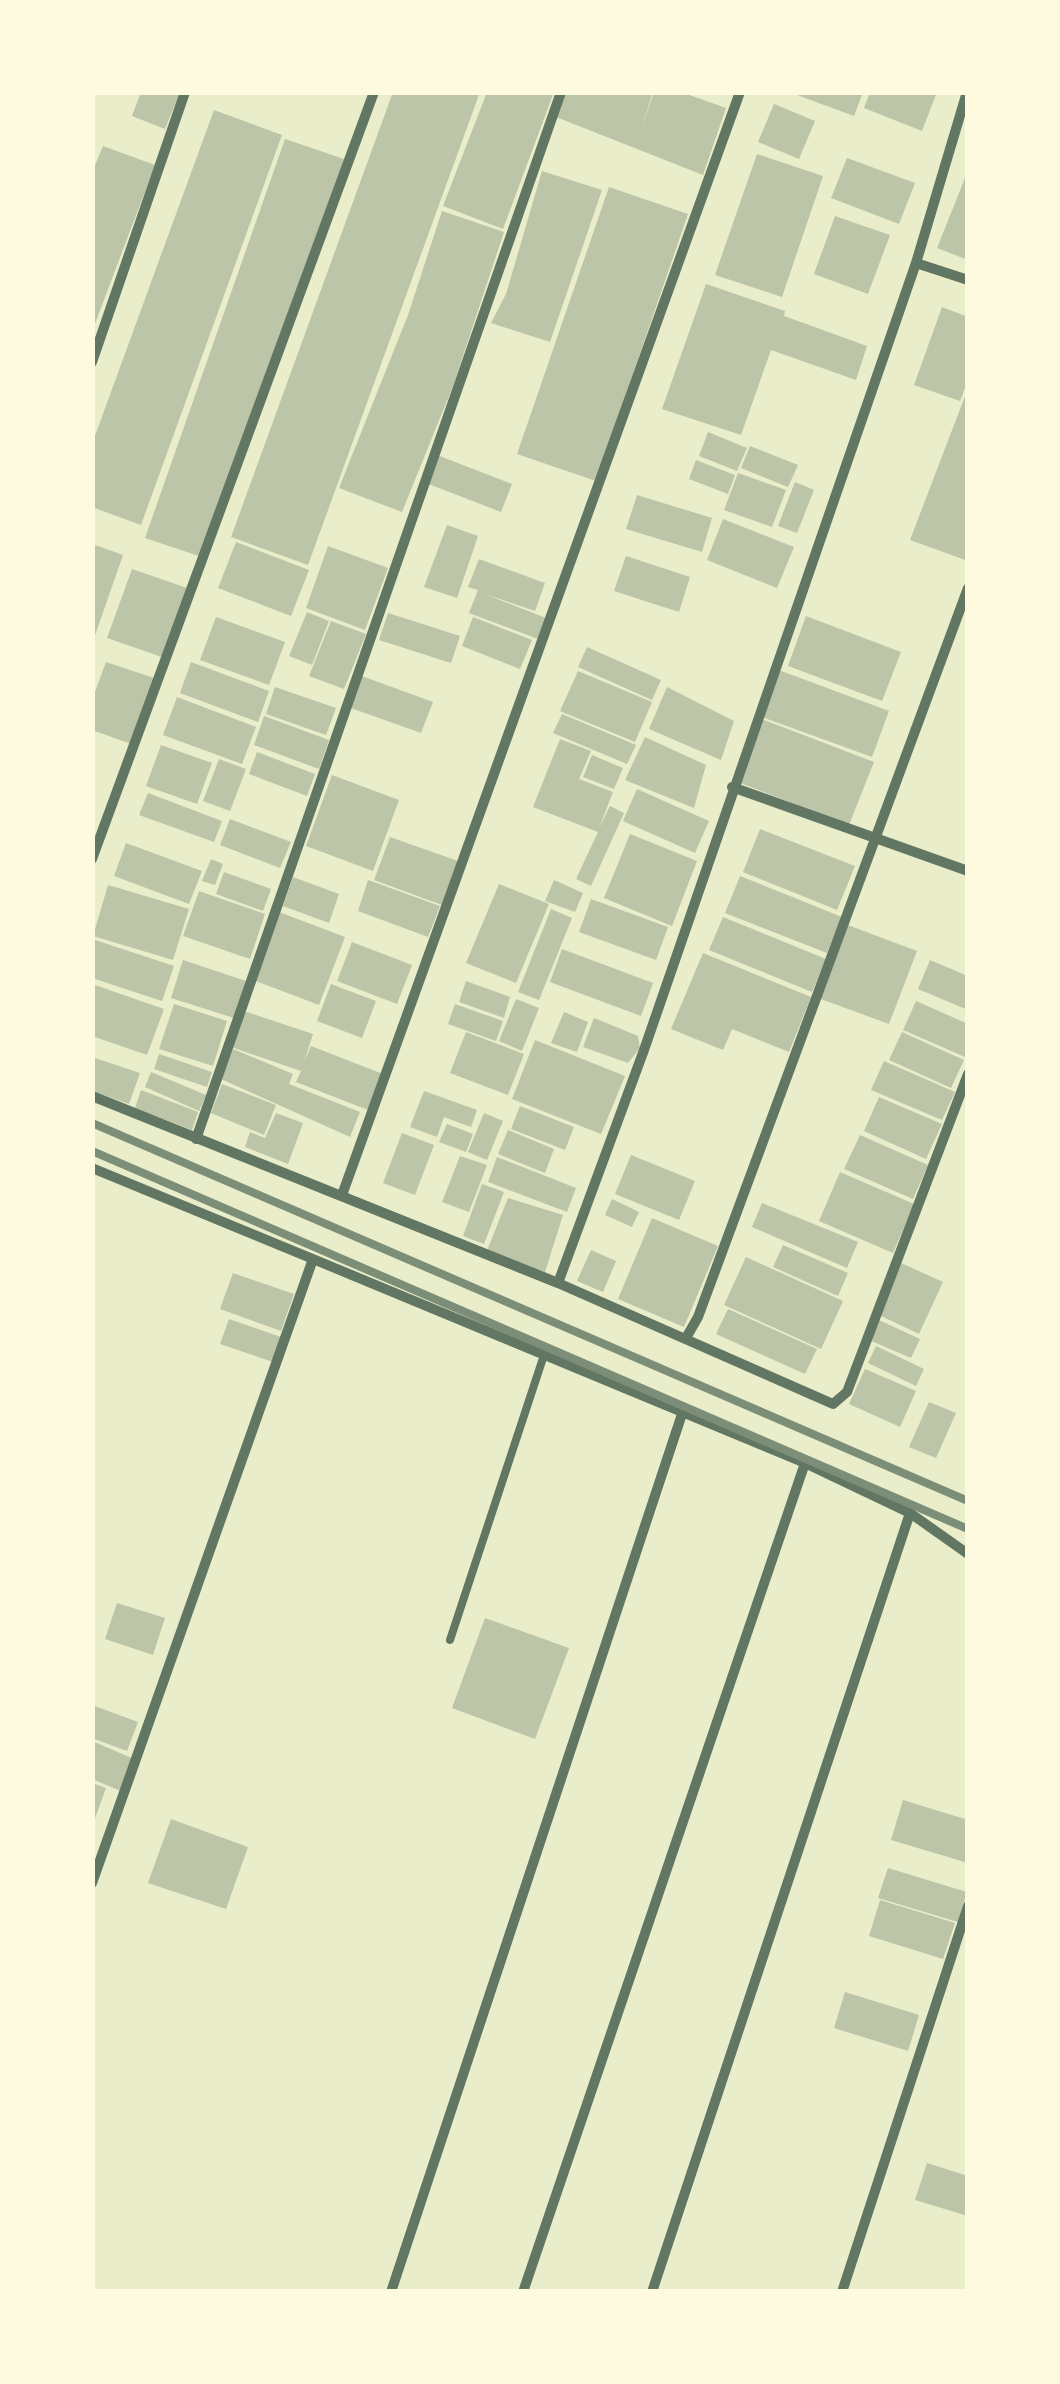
<!DOCTYPE html>
<style>
body{margin:0}
#map{position:relative;width:1060px;height:2384px;overflow:hidden;background:#e9edc9;font-family:Merriweather,serif}
canvas{display:block}
.frame{position:absolute;inset:0;border:95px solid #fefae0;pointer-events:none}
</style>
<div id="map">
<canvas width="1060" height="2384"></canvas>
<div class="frame"></div>
</div>
<script>
const ctx = document.querySelector('canvas').getContext('2d');
ctx.lineJoin = 'round';
function fillPath(path, color) {
  ctx.fillStyle = color;
  ctx.fill(path, 'evenodd');
}
function shape(rows) {
  const path = new Path2D();
  for (const r of rows) {
    path.moveTo(r[0], r[1]);
    for (let i = 2; i < r.length; i += 2) path.lineTo(r[i], r[i + 1]);
  }
  return path;
}
function trace(path, color, width, dash) {
  ctx.strokeStyle = color;
  ctx.lineWidth = width;
  ctx.lineCap = dash ? 'butt' : 'round';
  ctx.setLineDash(dash || []);
  ctx.stroke(path);
}
const building = shape([
 [141,92,180,92,165,129,132,116],
 [393,92,480,92,308,565,231,537],
 [487,92,554,92,503,229,443,206],
 [564,92,653,92,640,133,654,92,681,92,726,108,703,175,556,117],
 [789,92,863,92,854,116],
 [870,92,937,92,922,131,864,108],
 [774,104,815,121,799,159,758,142],
 [214,110,282,135,141,525,92,507,92,444],
 [285,139,344,159,202,557,145,538],
 [103,146,155,165,93,329,92,173],
 [757,154,823,176,782,297,715,275],
 [847,158,915,183,899,224,831,198],
 [542,171,602,190,550,342,491,323,506,294],
 [967,173,968,173,968,260,937,248],
 [609,187,688,214,596,481,517,454],
 [442,211,504,232,453,386,402,512,339,488,408,315],
 [835,216,890,235,868,294,814,274],
 [706,284,785,311,784,316,867,346,856,380,771,350,741,435,662,409],
 [942,307,968,317,968,380,960,401,914,385],
 [967,391,968,391,968,561,910,540],
 [708,432,747,448,737,471,699,456],
 [750,446,798,465,788,487,741,468],
 [437,455,512,484,501,512,426,483],
 [696,460,735,475,728,494,689,479],
 [738,473,786,490,772,527,724,510],
 [795,482,814,490,797,533,778,526],
 [637,495,712,518,702,552,626,529],
 [723,519,794,547,777,588,707,560],
 [447,525,478,536,457,598,424,587],
 [236,542,309,570,291,616,218,588],
 [92,544,123,555,93,641,92,641],
 [328,546,388,568,365,630,306,608],
 [626,556,690,577,679,612,614,591],
 [479,559,545,583,535,611,482,593,546,618,538,639,469,613,478,590,468,587],
 [132,569,190,589,165,658,107,638],
 [307,612,329,621,312,665,289,656],
 [388,613,460,636,451,663,379,640],
 [806,616,901,652,882,701,788,666],
 [216,617,285,642,269,685,200,660],
 [473,617,532,640,520,669,462,646],
 [331,621,366,634,344,689,309,676],
 [587,647,661,680,652,700,578,667],
 [106,662,157,679,134,745,92,730,92,700],
 [191,662,269,691,258,722,180,693],
 [776,669,889,711,872,757,759,716],
 [578,671,652,702,635,742,560,711],
 [359,675,433,702,421,733,348,707],
 [275,687,336,708,326,735,266,714],
 [667,687,734,721,721,760,649,729],
 [177,697,256,727,242,764,163,735],
 [562,714,636,745,627,764,553,733],
 [264,716,329,740,319,769,254,745],
 [759,718,874,762,849,825,735,781],
 [645,737,706,765,694,808,625,780],
 [560,739,591,751,579,779,613,792,599,828,610,806,624,813,591,886,576,879,598,832,533,807],
 [161,745,212,763,197,804,146,786],
 [257,752,315,774,307,796,249,774],
 [592,755,623,768,614,789,583,777],
 [219,759,246,769,230,811,203,801],
 [332,775,399,800,373,871,306,846],
 [637,789,709,821,695,853,623,821],
 [148,793,222,821,214,842,139,815],
 [230,819,291,842,280,868,220,845],
 [760,829,855,866,837,910,743,872],
 [630,834,697,861,672,926,604,898],
 [390,837,458,861,442,905,374,880],
 [126,843,202,871,189,904,114,876],
 [211,859,223,864,215,885,202,881],
 [224,872,271,889,263,911,216,894],
 [740,876,842,917,827,953,725,913],
 [293,877,339,894,329,923,283,906],
 [368,880,440,906,428,937,358,911],
 [554,880,583,893,575,912,545,901],
 [499,884,549,904,516,983,466,963],
 [108,885,189,909,173,960,93,936],
 [199,891,265,914,250,959,183,936],
 [591,899,668,927,656,960,579,932],
 [551,909,572,918,539,1000,518,992],
 [279,912,345,937,319,1005,253,980],
 [723,917,826,959,812,992,709,950],
 [845,924,917,951,889,1024,818,998],
 [92,939,174,966,162,1001,92,978],
 [352,942,412,965,397,1004,337,981],
 [562,949,653,983,641,1016,550,982],
 [703,953,811,997,789,1052,732,1029,723,1050,671,1029],
 [183,960,246,981,234,1018,171,998],
 [930,960,968,976,968,1010,918,989],
 [466,981,510,997,504,1018,459,1002],
 [92,984,164,1009,147,1055,92,1036],
 [331,984,376,1001,362,1038,317,1021],
 [516,999,539,1008,522,1051,499,1041],
 [916,1001,968,1024,965,1057,903,1030],
 [174,1004,227,1021,213,1066,159,1049],
 [455,1004,503,1021,496,1041,448,1024],
 [244,1011,313,1034,304,1062,311,1046,383,1074,368,1110,296,1082,301,1071,231,1047],
 [564,1012,588,1022,577,1052,551,1043],
 [594,1018,638,1036,640,1048,628,1063,583,1047],
 [466,1032,524,1054,508,1095,450,1073],
 [902,1032,964,1060,951,1088,889,1060],
 [535,1040,625,1076,601,1134,512,1099],
 [233,1049,293,1074,289,1084,360,1112,350,1137,221,1079],
 [159,1054,212,1072,207,1087,154,1069],
 [95,1058,140,1073,129,1104,92,1091],
 [884,1061,955,1092,942,1120,871,1090],
 [151,1072,206,1095,199,1111,145,1087],
 [222,1084,276,1105,264,1135,211,1113],
 [141,1090,198,1112,192,1130,135,1108],
 [424,1091,477,1110,471,1127,444,1117,437,1137,410,1127],
 [879,1097,942,1124,926,1159,864,1131],
 [520,1106,574,1127,565,1150,511,1129],
 [276,1113,303,1123,288,1164,245,1147,250,1132,265,1138],
 [484,1113,503,1121,487,1160,468,1152],
 [447,1124,473,1134,466,1152,439,1142],
 [508,1130,554,1149,545,1173,498,1154],
 [402,1133,434,1145,415,1195,383,1183],
 [860,1135,928,1165,913,1199,844,1169],
 [631,1155,695,1181,679,1220,615,1194],
 [460,1156,487,1165,469,1212,442,1202],
 [497,1157,576,1188,567,1212,488,1182],
 [840,1172,914,1204,893,1253,819,1221],
 [482,1184,504,1192,484,1244,463,1236],
 [508,1198,563,1215,545,1272,486,1253],
 [612,1199,639,1212,632,1227,605,1215],
 [762,1203,858,1242,847,1268,752,1227],
 [652,1218,718,1246,684,1327,618,1299],
 [783,1245,848,1273,838,1296,773,1267],
 [591,1250,616,1261,603,1292,577,1281],
 [746,1257,843,1301,821,1349,724,1305],
 [901,1263,943,1282,919,1334,877,1314],
 [233,1273,294,1294,281,1331,220,1309],
 [728,1309,817,1349,805,1374,716,1334],
 [229,1319,284,1338,276,1363,220,1344],
 [879,1320,920,1339,911,1358,869,1340],
 [876,1346,924,1369,916,1386,868,1363],
 [865,1369,916,1391,900,1427,849,1404],
 [929,1402,956,1413,936,1458,909,1447],
 [117,1603,165,1618,153,1655,105,1639],
 [485,1618,569,1648,535,1739,452,1708],
 [92,1705,138,1722,127,1751,92,1738],
 [92,1741,134,1759,121,1791,92,1779],
 [92,1783,106,1788,93,1824,92,1824],
 [903,1800,968,1820,968,1863,891,1840],
 [171,1819,248,1847,226,1909,148,1883],
 [888,1868,967,1892,958,1922,878,1898],
 [880,1900,955,1923,943,1959,869,1936],
 [845,1992,919,2015,908,2051,834,2028],
 [927,2163,968,2176,968,2216,915,2200]
]);
const service = shape([
 [450,1640,545,1352]
]);
const minor = shape([
 [916,263,968,280],
 [92,362,185,92],
 [732,787,968,871],
 [92,859,374,92],
 [92,1096,558,1283,833,1404,847,1392,968,1074],
 [196,1139,561,92],
 [92,1168,313,1259],
 [342,1195,740,92],
 [558,1283,644,1050,916,263,967,92],
 [686,1338,698,1317,968,588],
 [92,1883,313,1259,805,1463,910,1513,968,1554],
 [391,2292,683,1411],
 [523,2292,805,1463],
 [652,2292,910,1513],
 [842,2292,968,1906]
]);
const rail = shape([
 [92,1123,968,1501],
 [92,1151,968,1529]
]);
fillPath(building, '#bcc5a7');
trace(service, '#617663', 8);
trace(minor, '#617663', 10);
trace(rail, '#7c8e77', 8);
</script>
